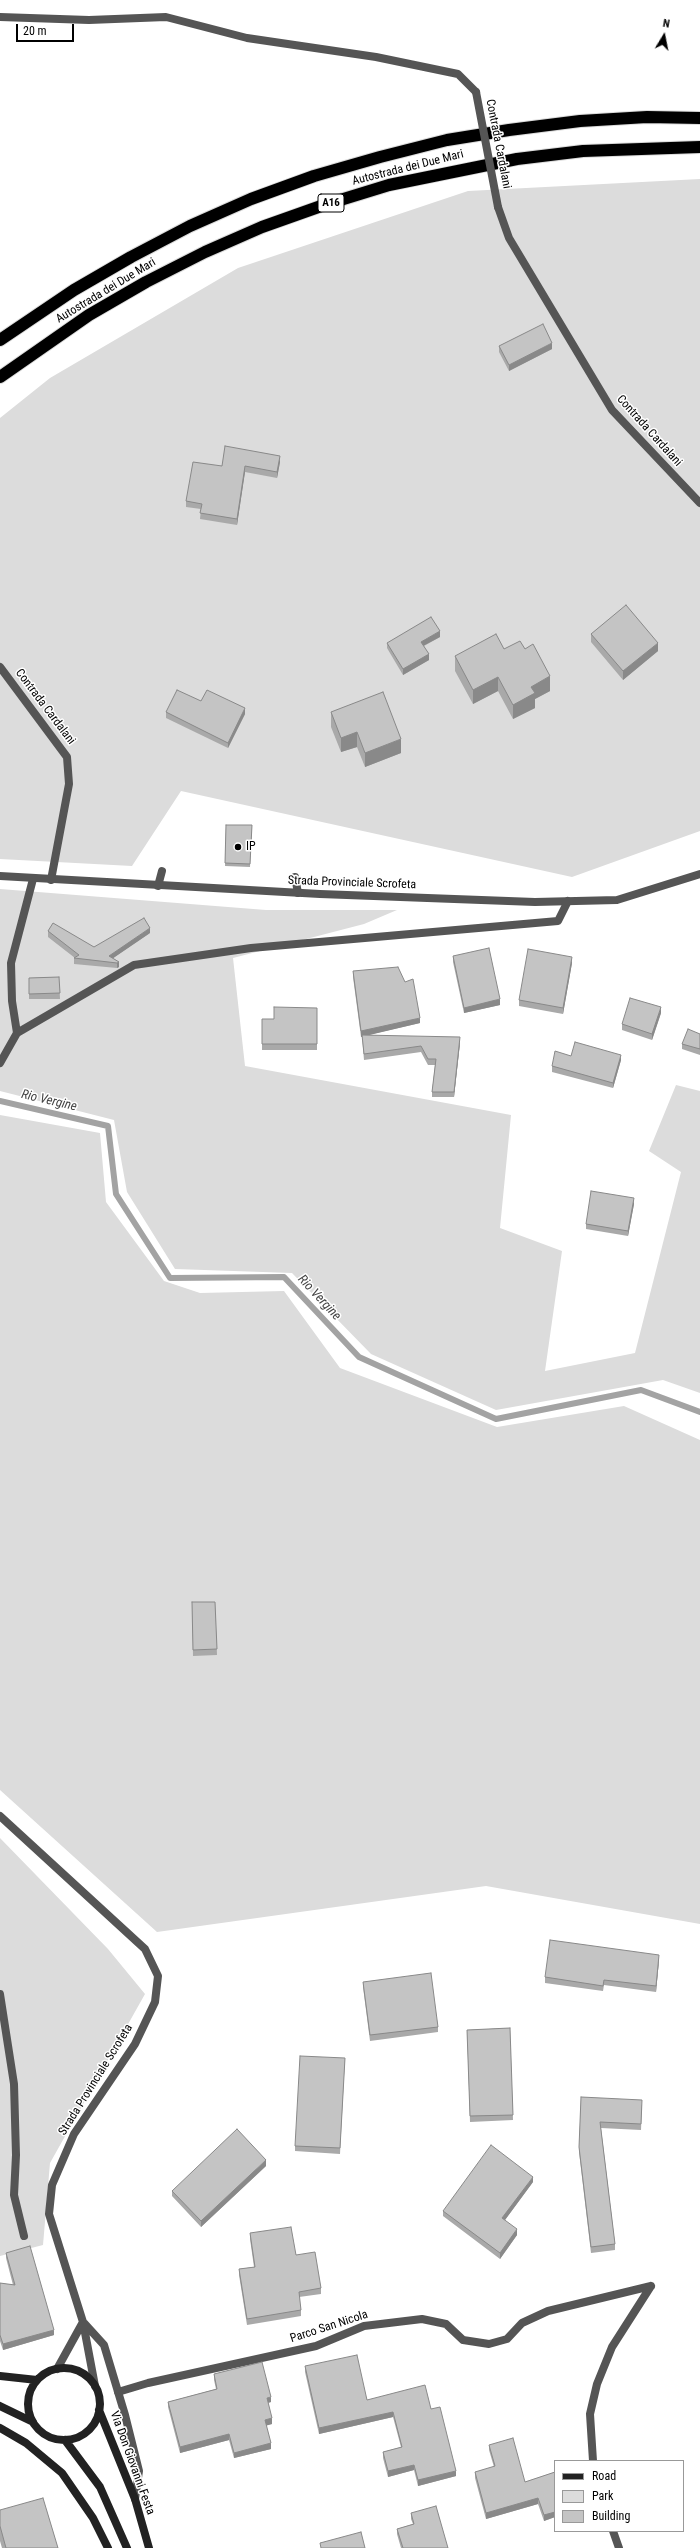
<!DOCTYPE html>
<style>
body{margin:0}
#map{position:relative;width:700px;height:2548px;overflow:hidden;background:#fff;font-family:"Roboto Condensed",sans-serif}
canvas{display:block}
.legend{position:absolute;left:554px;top:2460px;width:130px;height:72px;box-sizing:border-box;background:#fff;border:1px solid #999;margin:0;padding:5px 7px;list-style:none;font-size:12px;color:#000}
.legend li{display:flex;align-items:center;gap:8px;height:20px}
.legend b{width:20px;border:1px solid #999}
.north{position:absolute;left:644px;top:16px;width:40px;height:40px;-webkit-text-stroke:3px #fff;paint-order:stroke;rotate:10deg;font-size:11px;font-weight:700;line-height:16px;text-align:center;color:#000}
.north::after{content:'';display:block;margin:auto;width:14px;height:18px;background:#000;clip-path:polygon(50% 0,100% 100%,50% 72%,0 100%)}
.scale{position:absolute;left:16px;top:24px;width:58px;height:18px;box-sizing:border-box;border:2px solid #000;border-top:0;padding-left:5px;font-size:12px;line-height:14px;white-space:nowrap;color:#000;-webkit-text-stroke:3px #fff;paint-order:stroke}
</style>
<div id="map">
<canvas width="700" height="2548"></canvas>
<ul class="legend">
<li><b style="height:5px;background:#222"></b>Road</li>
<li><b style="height:11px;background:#dcdcdc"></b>Park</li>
<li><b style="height:11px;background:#c4c4c4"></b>Building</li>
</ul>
<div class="north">N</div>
<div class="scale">20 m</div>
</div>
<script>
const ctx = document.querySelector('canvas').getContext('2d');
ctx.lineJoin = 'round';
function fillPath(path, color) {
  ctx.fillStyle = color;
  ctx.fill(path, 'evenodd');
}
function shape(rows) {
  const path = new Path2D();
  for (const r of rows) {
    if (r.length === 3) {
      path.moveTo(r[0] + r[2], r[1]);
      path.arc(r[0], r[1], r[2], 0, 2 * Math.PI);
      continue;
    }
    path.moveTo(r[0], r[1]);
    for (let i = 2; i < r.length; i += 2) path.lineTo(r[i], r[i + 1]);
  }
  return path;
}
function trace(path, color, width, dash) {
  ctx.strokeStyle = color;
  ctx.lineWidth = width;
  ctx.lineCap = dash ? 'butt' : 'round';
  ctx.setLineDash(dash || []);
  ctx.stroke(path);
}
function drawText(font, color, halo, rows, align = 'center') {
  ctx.font = font + ' "Roboto Condensed",sans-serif';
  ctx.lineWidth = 3;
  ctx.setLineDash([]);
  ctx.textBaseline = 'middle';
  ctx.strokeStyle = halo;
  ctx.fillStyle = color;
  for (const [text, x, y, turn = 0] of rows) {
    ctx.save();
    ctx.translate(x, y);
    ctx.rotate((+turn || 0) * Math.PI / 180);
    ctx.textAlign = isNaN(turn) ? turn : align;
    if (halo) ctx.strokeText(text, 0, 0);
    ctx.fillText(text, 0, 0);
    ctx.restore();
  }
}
const green = shape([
 [700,179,700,831,572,877,181,791,132,866,0,859,0,418,50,378,238,268,468,191],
 [0,889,266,910,397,910,364,924,233,958,245,1066,511,1115,500,1228,562,1251,545,1371,635,1353,681,1172,649,1151,676,1085,700,1091,700,1393,663,1380,496,1410,371,1354,292,1273,175,1269,127,1192,114,1120,0,1091],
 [0,1115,100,1133,106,1202,164,1281,200,1293,284,1291,340,1368,497,1427,624,1406,700,1440,700,1924,486,1886,157,1932,0,1790],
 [0,1838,108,1949,145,1994,50,2163,43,2245,0,2256]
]);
const stream = shape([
 [0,1101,108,1126,116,1194,170,1278,284,1277,359,1357,496,1419,641,1390,700,1412]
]);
const service = shape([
 [295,877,298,893],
 [158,886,162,871]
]);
const minor = shape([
 [0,17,89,20,166,17,247,38,376,57,458,74,476,92],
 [498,207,509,238,612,410,700,503],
 [0,667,67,757,69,784,51,880],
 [17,1033,12,1001,11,963,33,879],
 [0,1063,17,1033,134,965,251,948,558,921,568,901],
 [0,1994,14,2084,16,2155,14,2195,24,2236],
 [118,2392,148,2383,316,2346,364,2326,422,2319,446,2324,463,2340,489,2344,507,2339,522,2323,548,2311,651,2286],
 [593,2461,590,2414,597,2384,612,2347,651,2286],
 [613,2531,619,2548]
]);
const tertiary = shape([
 [0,876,320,894,535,902,617,900,700,874],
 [0,1816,145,1949,158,1976,155,2002,135,2044,74,2134,52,2185,49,2214,83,2322,95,2386],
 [84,2323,104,2345,125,2415,139,2471,135,2499],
 [57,2369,83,2322]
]);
const secondary = shape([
 [64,2404,36],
 [0,2376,37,2380],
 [0,2406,33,2422],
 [99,2410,135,2499,149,2548],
 [0,2428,26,2443,62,2473,93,2518,108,2548],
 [65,2440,100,2487,127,2548]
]);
const motorway = shape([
 [0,340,74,290,131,257,190,226,251,199,314,176,380,157,447,140,509,130,580,121,647,117,700,118],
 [0,377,89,315,146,282,205,252,262,227,324,205,389,185,517,159,583,151,700,147]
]);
const minorBridge = shape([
 [476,92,498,207]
]);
const wall = shape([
 [499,346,552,349,509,371,499,352],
 [280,462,277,478,245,472,237,525,200,519,201,509,186,507,186,501,222,466],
 [591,634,658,651,623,680,591,642],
 [440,637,424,646,429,660,403,675,387,648,387,643],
 [504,649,525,649,550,691,535,699,535,708,513,719,498,691,473,704,455,671,455,656],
 [201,701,245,714,228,748,166,718,166,712],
 [331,712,401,753,365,767,357,747,341,752,331,727],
 [226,825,252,825,250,867,225,866],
 [48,931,94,947,150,933,113,958,119,962,119,967,117,968,74,964,74,958,75,958,48,937],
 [453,956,500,1005,464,1013,453,962],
 [572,963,563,1014,519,1006,519,1000],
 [353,971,420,1023,368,1035,460,1043,454,1097,432,1097,432,1092,435,1065,428,1065,421,1052,364,1060,362,1036,361,1037,353,977],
 [59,977,60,999,29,999,29,978],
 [317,1008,317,1050,262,1050,262,1019,274,1019],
 [661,1013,652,1040,622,1030,622,1024],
 [700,1034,700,1055,682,1049,682,1044],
 [571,1056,621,1060,613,1088,552,1072,552,1066],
 [634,1204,628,1236,586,1229,586,1224],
 [192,1602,215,1602,217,1655,193,1656],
 [659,1960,656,1992,604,1985,603,1991,545,1983,545,1977],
 [363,1982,438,2027,438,2032,370,2041,363,1987],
 [510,2028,513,2120,470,2122,467,2030],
 [345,2058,340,2154,295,2151,295,2146],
 [581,2097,642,2105,641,2130,601,2128,615,2244,615,2250,591,2253,579,2152],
 [266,2166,201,2227,172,2196,172,2191],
 [533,2182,505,2220,517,2235,500,2259,443,2216,443,2211],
 [250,2233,296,2255,321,2288,321,2294,299,2297,301,2310,301,2316,247,2325,239,2275,239,2269,254,2267,250,2239],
 [6,2253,54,2335,3,2350,0,2341,0,2283,13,2285,6,2258],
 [305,2366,367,2400,431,2409,456,2476,418,2486,414,2470,388,2477,383,2458,383,2452,401,2447,393,2417,319,2434,305,2372],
 [214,2374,271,2402,268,2403,272,2424,266,2425,271,2449,234,2458,229,2440,180,2453,168,2407,168,2402,216,2389,214,2380],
 [489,2445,525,2482,555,2472,555,2517,544,2521,538,2504,486,2519,475,2478,475,2472,494,2467,489,2450],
 [0,2510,58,2548,2,2548,0,2541],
 [411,2513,448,2548,401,2548,397,2534,397,2529,413,2524,411,2519]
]);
const shadedWall = shape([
 [552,343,552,349,509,371,509,365],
 [280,456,280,462,277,478,277,472],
 [245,466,245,472,237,525,237,519],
 [440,631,440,637,421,647,421,642],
 [658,643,658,651,623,680,623,671],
 [429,654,429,660,403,675,403,669],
 [550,676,550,691,535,699,535,708,513,719,513,705,531,687],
 [498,677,498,691,473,704,473,690],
 [245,708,245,714,228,748,228,743],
 [357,732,357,747,341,752,341,738],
 [401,739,401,753,365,767,365,753],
 [150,928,150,933,109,961,109,956],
 [572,957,572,963,563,1014,563,1008],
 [119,962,119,967,117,968,117,963],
 [500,999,500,1005,464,1013,464,1008],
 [661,1007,661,1013,652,1040,652,1034],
 [420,1018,420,1023,361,1037,361,1031],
 [460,1037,460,1043,454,1097,454,1092],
 [621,1055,621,1060,613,1088,613,1083],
 [634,1198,634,1204,628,1236,628,1231],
 [659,1955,659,1960,656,1992,656,1986],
 [266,2160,266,2166,201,2227,201,2221],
 [533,2177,533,2182,502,2224,502,2218],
 [517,2229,517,2235,500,2259,500,2253],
 [54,2330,54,2335,3,2350,3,2344],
 [271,2397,271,2402,267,2403,267,2398],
 [393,2412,393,2417,319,2434,319,2428],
 [272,2418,272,2424,265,2426,265,2420],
 [229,2434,229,2440,180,2453,180,2447],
 [271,2443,271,2449,234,2458,234,2453],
 [414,2465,414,2470,388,2477,388,2471],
 [456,2471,456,2476,418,2486,418,2480],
 [538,2498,538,2504,486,2519,486,2513],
 [555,2512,555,2517,544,2521,544,2515]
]);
const building = shape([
 [543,324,552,343,509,365,499,346,543,324],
 [225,446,280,456,277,472,245,466,237,519,200,513,202,504,186,501,193,462,222,466,225,446],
 [626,605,658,643,623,671,591,634,626,605],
 [431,617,440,631,421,642,429,654,403,669,387,643,431,617],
 [496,634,504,649,520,641,525,649,533,644,550,676,531,687,535,693,513,705,498,677,473,690,455,656,496,634],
 [177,690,201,701,207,690,245,708,228,743,166,712,177,690],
 [383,692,401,739,365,753,357,732,341,738,331,712,383,692],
 [226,825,252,825,250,864,225,863,226,825],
 [144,918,150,928,109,956,119,962,117,963,74,958,79,955,48,931,53,923,94,947,144,918],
 [489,948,500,999,464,1008,453,956,489,948],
 [528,949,572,957,563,1008,519,1000,528,949],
 [398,967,405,982,413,979,420,1018,361,1031,353,971,398,967],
 [59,977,60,993,29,994,29,978,59,977],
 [630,998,661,1007,652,1034,622,1024,630,998],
 [274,1007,317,1008,317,1044,262,1044,262,1019,274,1019,274,1007],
 [688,1029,700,1034,700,1049,682,1044,688,1029],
 [362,1035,460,1037,454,1092,432,1092,436,1059,428,1059,421,1046,364,1054,362,1035],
 [575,1042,621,1055,613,1083,552,1066,555,1051,571,1056,575,1042],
 [591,1191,634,1198,628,1231,586,1224,591,1191],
 [192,1602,215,1602,217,1649,193,1650,192,1602],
 [550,1940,659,1955,656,1986,604,1980,603,1986,545,1977,550,1940],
 [431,1973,438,2027,370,2035,363,1982,431,1973],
 [510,2028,513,2115,470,2116,467,2030,510,2028],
 [300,2056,345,2058,340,2148,295,2146,300,2056],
 [581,2097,642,2100,641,2124,600,2122,615,2244,591,2247,579,2147,581,2097],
 [237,2129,266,2160,201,2221,172,2191,237,2129],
 [491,2145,533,2177,502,2218,517,2229,500,2253,443,2211,491,2145],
 [291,2227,296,2255,315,2252,321,2288,299,2292,301,2310,247,2319,239,2269,255,2267,250,2233,291,2227],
 [30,2246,54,2330,3,2344,0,2335,0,2283,15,2285,6,2253,30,2246],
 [357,2355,367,2400,425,2385,431,2409,440,2407,456,2471,418,2480,414,2465,388,2471,383,2452,402,2447,393,2412,319,2428,305,2366,357,2355],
 [262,2362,271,2397,267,2398,272,2418,265,2420,271,2443,234,2453,229,2434,180,2447,168,2402,217,2389,214,2374,262,2362],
 [513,2438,525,2482,555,2472,555,2512,544,2515,538,2498,486,2513,475,2472,495,2466,489,2445,513,2438],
 [43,2498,58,2548,6,2548,0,2526,0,2510,43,2498],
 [436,2506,448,2548,403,2548,397,2529,414,2524,411,2513,436,2506],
 [361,2532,365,2548,321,2548,320,2543,361,2532]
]);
const markers = [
 [238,847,4,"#000"]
];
const shields = [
 [331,203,26]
];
const shieldNames = [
 ["A16",331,203]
];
const streetNames = [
 ["Contrada Cardalani",498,144,79],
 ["Autostrada dei Due Mari",408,168,-14],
 ["Autostrada dei Due Mari",106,291,-31],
 ["Contrada Cardalani",649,431,48],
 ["Contrada Cardalani",45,707,53],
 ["Strada Provinciale Scrofeta",352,883,2],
 ["Strada Provinciale Scrofeta",96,2080,-58],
 ["Parco San Nicola",329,2327,-18],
 ["Via Don Giovanni Festa",132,2463,70]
];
const poiNames = [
 ["IP",246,847]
];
const waterNames = [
 ["Rio Vergine",49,1101,13],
 ["Rio Vergine",319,1298,47]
];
fillPath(green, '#dcdcdc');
trace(stream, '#a3a3a3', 6);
trace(motorway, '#dbdbdb', 14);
trace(service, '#555', 8);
trace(minor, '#555', 8);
trace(tertiary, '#555', 8);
trace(secondary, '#222', 8);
trace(motorway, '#000', 12);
trace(minorBridge, '#555', 8);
fillPath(wall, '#a9a9a9');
fillPath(shadedWall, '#898989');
fillPath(building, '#c4c4c4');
trace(building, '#898989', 1);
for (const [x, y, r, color] of markers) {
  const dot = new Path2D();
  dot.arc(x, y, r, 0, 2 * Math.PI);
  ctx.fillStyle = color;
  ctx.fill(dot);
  trace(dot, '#fff', 1.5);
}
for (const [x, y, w] of shields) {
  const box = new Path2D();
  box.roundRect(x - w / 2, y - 9, w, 18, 3);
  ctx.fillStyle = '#fff';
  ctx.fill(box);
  trace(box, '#000', 1);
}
drawText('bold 11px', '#000', null, shieldNames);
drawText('12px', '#000', '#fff', streetNames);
drawText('12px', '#000', '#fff', poiNames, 'left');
drawText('italic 13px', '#444', '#fff', waterNames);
</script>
